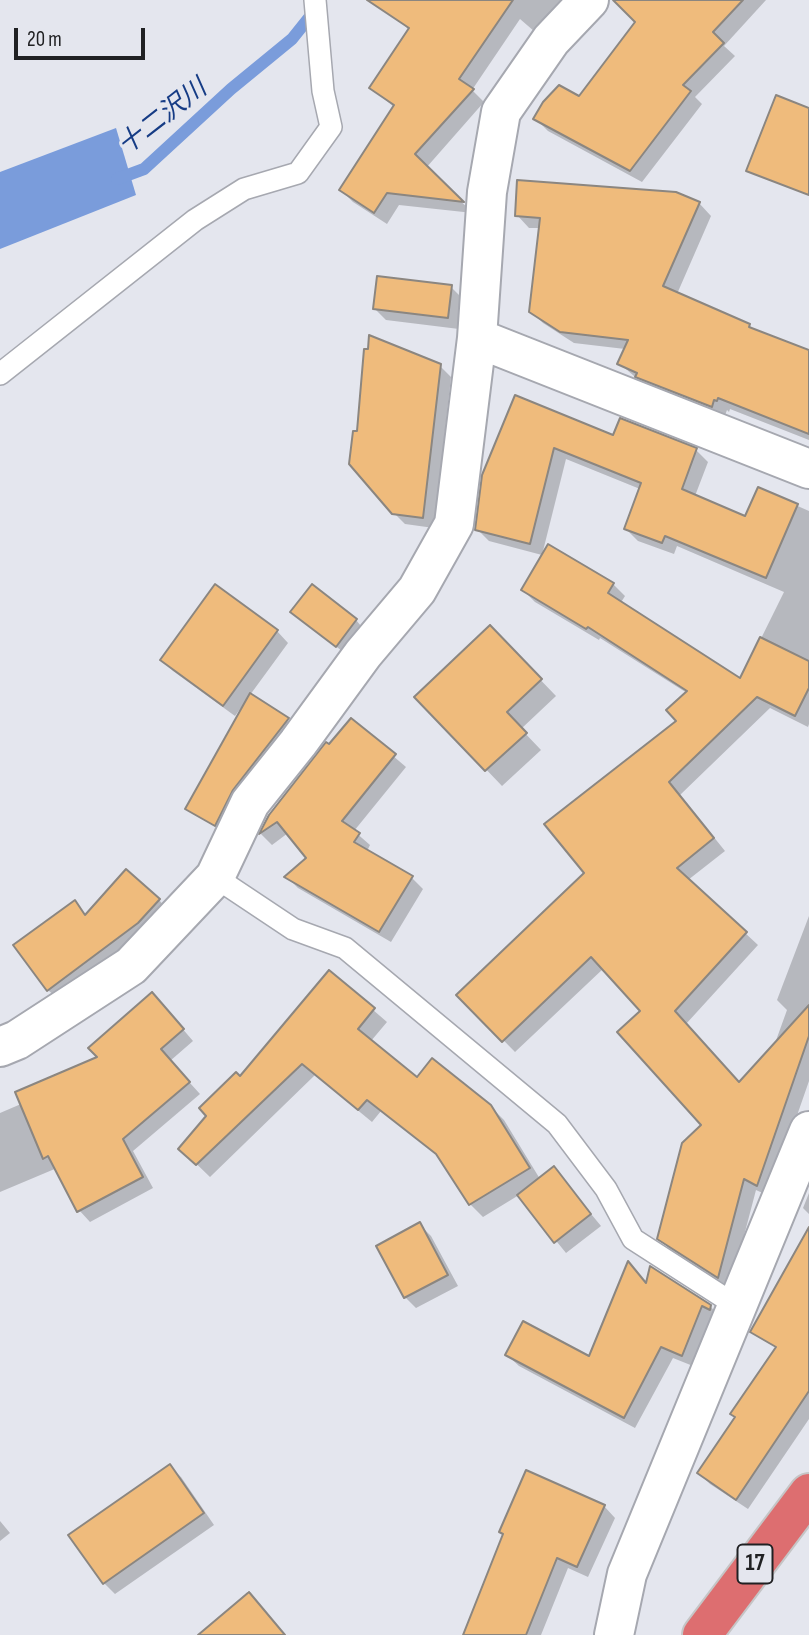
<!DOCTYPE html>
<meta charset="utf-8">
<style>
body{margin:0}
#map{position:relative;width:809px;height:1635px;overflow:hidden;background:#e4e6ee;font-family:"Sofia Sans Condensed",sans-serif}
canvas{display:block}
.scale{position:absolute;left:14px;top:28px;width:131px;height:32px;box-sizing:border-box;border:4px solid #202123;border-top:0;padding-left:9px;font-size:21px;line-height:24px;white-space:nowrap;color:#202123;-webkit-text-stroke:5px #e4e6ee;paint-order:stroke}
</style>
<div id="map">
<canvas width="809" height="1635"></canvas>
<div class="scale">20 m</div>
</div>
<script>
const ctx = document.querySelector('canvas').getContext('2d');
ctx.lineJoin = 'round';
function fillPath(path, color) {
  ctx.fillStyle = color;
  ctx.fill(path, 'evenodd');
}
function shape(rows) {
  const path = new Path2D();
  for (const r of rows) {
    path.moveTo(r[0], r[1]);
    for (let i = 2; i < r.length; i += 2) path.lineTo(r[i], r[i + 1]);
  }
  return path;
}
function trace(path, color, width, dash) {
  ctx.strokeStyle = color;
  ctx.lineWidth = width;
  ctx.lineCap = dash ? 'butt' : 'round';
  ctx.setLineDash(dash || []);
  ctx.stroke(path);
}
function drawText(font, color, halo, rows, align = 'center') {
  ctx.font = font + ' "Sofia Sans Condensed","Noto Sans JP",sans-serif';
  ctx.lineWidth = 6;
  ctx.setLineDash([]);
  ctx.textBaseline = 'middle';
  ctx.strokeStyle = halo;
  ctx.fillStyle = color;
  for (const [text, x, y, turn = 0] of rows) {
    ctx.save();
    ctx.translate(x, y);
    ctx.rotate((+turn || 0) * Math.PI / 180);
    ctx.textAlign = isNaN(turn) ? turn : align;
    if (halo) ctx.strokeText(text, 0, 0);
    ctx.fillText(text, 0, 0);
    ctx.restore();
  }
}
const water = shape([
 [116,128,136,195,0,249,0,172]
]);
const shadow = shape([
 [410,0,575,0,542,38,520,19,472,90,484,102,426,168,473,213,399,205,387,224,353,202,341,190,394,107,371,88,409,30,398,19],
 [645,0,766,0,724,46,735,56,695,97,702,104,642,182,548,131,536,119,579,98,638,22],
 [699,203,711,216,677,294,749,325,755,331,809,352,809,440,730,409,729,412,727,410,724,418,649,389,619,363,625,349,574,343,543,323,531,311,540,228,529,228,517,215],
 [451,287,462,298,459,329,386,320,375,309],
 [440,366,451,377,434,528,405,524,393,512,358,433],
 [516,397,614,437,696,450,708,462,695,496,746,519,759,489,809,511,809,724,808,727,770,708,680,795,725,851,688,880,758,945,686,1024,740,1084,774,1046,787,1010,777,1000,809,916,809,1081,769,1196,756,1190,730,1289,671,1251,659,1238,703,1125,643,1011,604,968,515,1052,459,995,586,873,678,721,687,693,600,638,599,640,535,602,523,590,613,584,625,596,620,604,740,681,784,592,677,546,674,554,638,541,626,529,640,489,566,459,542,555,489,541,477,529],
 [298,617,356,620,361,626,342,651],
 [277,631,288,643,250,695,293,725,221,830,187,808,245,706,243,705,235,716,173,671,162,660],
 [505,643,556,696,521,729,541,750,502,786,417,697],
 [351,720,406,767,354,831,370,845,367,851,412,878,423,889,391,942,298,888,287,877,308,858,288,833,272,845,261,834,270,816],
 [159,900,168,910,148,933,58,999,48,990,74,902,87,916],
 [329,972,387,1022,371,1041,417,1080,490,1106,504,1120,540,1179,553,1168,601,1226,566,1253,519,1195,483,1217,470,1204,441,1158,381,1111,372,1122,315,1075,210,1177,181,1149],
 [163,1006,193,1041,170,1061,200,1094,133,1151,153,1188,90,1222,79,1210,57,1168,0,1192,0,1113,21,1104,99,1058],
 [809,1193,809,1214,803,1208],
 [420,1225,431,1236,458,1286,416,1308,405,1297],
 [629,1264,647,1285,710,1306,721,1318,693,1366,673,1358,635,1428,519,1366,507,1355,589,1358],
 [809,1383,809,1419,748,1509,710,1484,699,1473],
 [169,1466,181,1477,214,1525,115,1594,104,1583],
 [604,1506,615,1518,588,1577,568,1568,541,1635,465,1635,505,1536,501,1532],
 [0,1521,10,1533,0,1541]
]);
const stream = shape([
 [117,179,144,169,231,89,292,39,316,9]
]);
const building = shape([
 [367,0,513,0,459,79,474,89,415,154,464,202,387,193,374,213,339,190,394,105,369,88,409,28,367,0],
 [613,0,743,0,713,32,724,43,683,85,691,91,630,171,533,119,543,102,559,85,579,96,635,22,613,0],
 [776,95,809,108,809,195,746,171,776,95],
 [517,180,676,192,700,202,663,286,750,324,749,327,809,350,809,434,718,398,717,401,714,400,712,407,635,377,637,373,617,364,628,340,560,332,529,312,540,218,515,216,517,180],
 [377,276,452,285,448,318,373,309,377,276],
 [369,335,441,364,423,518,392,514,349,464,353,431,357,431,364,349,368,349,369,335],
 [515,395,613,435,620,418,697,448,682,489,745,516,758,487,798,504,766,578,665,536,662,543,624,529,641,483,554,448,530,544,475,530,482,475,515,395],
 [548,544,614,583,608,593,740,678,760,637,809,661,809,688,795,716,757,697,669,782,714,838,677,868,747,932,675,1011,739,1082,809,1005,809,1036,757,1186,744,1179,718,1278,657,1239,682,1143,701,1125,617,1032,640,1011,591,957,502,1042,456,995,584,873,544,824,676,721,666,710,687,691,588,627,586,629,521,590,548,544],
 [215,584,278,630,223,706,160,660,215,584],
 [312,584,357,619,336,647,290,612,312,584],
 [490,625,542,679,507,712,527,733,485,771,414,697,490,625],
 [250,693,289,718,233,790,215,826,185,809,250,693],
 [351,718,396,754,342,821,360,833,354,842,413,876,379,932,284,877,306,858,277,822,259,834,269,815,326,742,329,744,351,718],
 [126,869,160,899,138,923,47,991,13,945,75,900,85,915,126,869],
 [329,970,375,1008,358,1029,417,1077,432,1058,491,1105,530,1168,469,1205,436,1154,367,1100,358,1110,302,1064,196,1165,178,1149,206,1116,199,1108,236,1072,240,1076,329,970],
 [152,992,184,1029,161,1049,190,1082,123,1139,143,1177,77,1212,48,1156,43,1159,15,1092,97,1057,88,1048,152,992],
 [554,1166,591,1214,554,1243,517,1195,554,1166],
 [420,1222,448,1275,404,1298,376,1246,420,1222],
 [809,1227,809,1391,736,1500,697,1473,735,1417,730,1414,776,1347,750,1332,809,1227],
 [628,1261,646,1283,650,1266,711,1305,710,1310,702,1306,682,1356,661,1347,624,1418,505,1355,523,1321,589,1356,628,1261],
 [170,1464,204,1513,103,1584,68,1535,170,1464],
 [526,1470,605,1505,577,1567,557,1558,526,1635,463,1635,503,1534,499,1532,526,1470],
 [249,1592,285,1635,198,1635,249,1592]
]);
const lane = shape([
 [0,374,195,220,244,189,298,173,331,127,323,91,315,0],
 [215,877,293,929,345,948,557,1124,606,1189,633,1239,737,1306]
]);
const street = shape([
 [477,338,809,469],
 [0,1047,17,1040,131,966,215,877,250,803,298,743,363,654,417,590,454,524,477,338,487,192,501,112,551,40,589,0],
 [614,1635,627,1574,809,1131]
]);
const highway = shape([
 [702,1635,809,1493]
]);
const shields = [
 [755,1564,35]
];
const shieldNames = [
 ["17",755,1564]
];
const waterNames = [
 ["十二沢川",163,118,-38]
];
fillPath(water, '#7a9cdb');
fillPath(shadow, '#0003');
trace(stream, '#7a9cdb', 12);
fillPath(building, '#efbb7c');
trace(building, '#8b8680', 2);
trace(lane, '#a6a8b0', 24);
trace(street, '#a6a8b0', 42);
trace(highway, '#c5c5c6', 42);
trace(lane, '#fff', 21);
trace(street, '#fff', 38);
trace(highway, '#dd6e70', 38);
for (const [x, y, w] of shields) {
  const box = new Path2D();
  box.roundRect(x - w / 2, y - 19.5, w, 39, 5);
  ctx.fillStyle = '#e4e6ee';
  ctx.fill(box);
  trace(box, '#202123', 2);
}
drawText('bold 23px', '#202123', null, shieldNames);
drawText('italic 26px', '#163c85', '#e4e6ee', waterNames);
</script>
